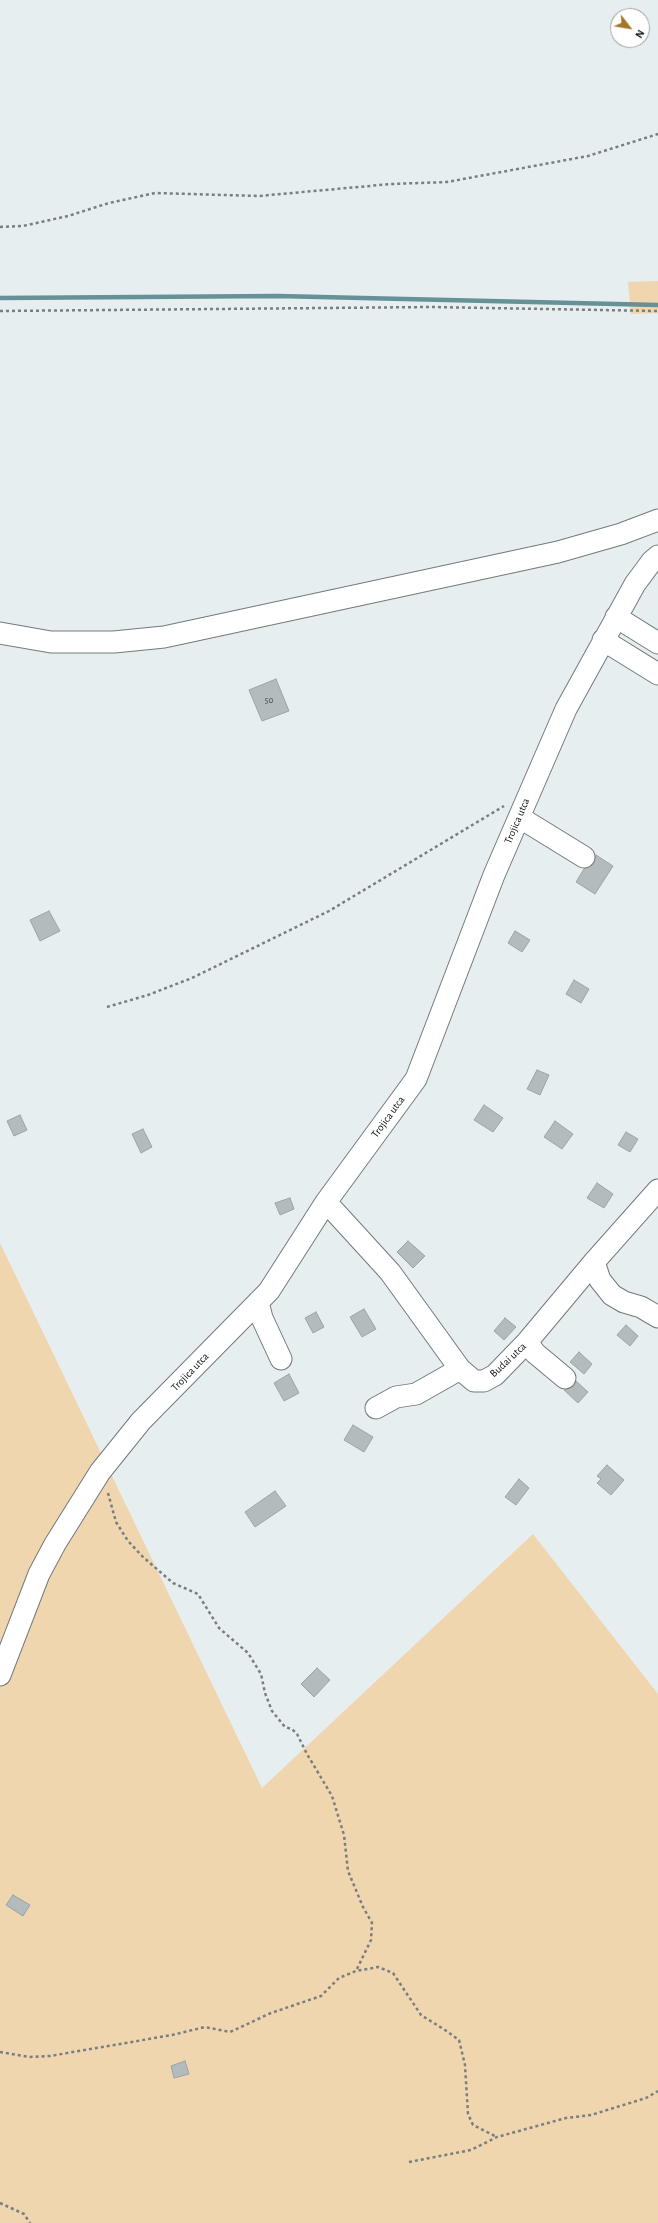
<!DOCTYPE html>
<style>
body{margin:0}
#map{position:relative;width:658px;height:2223px;overflow:hidden;background:#e6eeef;font-family:"Alegreya Sans",sans-serif}
canvas{display:block}
.north{position:absolute;left:610px;top:8px;width:40px;height:40px;box-sizing:border-box;background:#fff;border:1px solid #9fa0a0;border-radius:50%;rotate:121deg;font-size:11px;font-weight:700;line-height:16px;text-align:center;color:#0f1212}
.north::after{content:'';display:block;margin:auto;width:14px;height:18px;background:#a17626;clip-path:polygon(50% 0,100% 100%,50% 72%,0 100%)}
</style>
<div id="map">
<canvas width="658" height="2223"></canvas>
<div class="north">N</div>
</div>
<script>
const ctx = document.querySelector('canvas').getContext('2d');
ctx.lineJoin = 'round';
function fillPath(path, color) {
  ctx.fillStyle = color;
  ctx.fill(path, 'evenodd');
}
function shape(rows) {
  const path = new Path2D();
  for (const r of rows) {
    path.moveTo(r[0], r[1]);
    for (let i = 2; i < r.length; i += 2) path.lineTo(r[i], r[i + 1]);
  }
  return path;
}
function trace(path, color, width, dash) {
  ctx.strokeStyle = color;
  ctx.lineWidth = width;
  ctx.lineCap = dash ? 'butt' : 'round';
  ctx.setLineDash(dash || []);
  ctx.stroke(path);
}
function drawText(font, color, halo, rows, align = 'center') {
  ctx.font = font + ' "Alegreya Sans",sans-serif';
  ctx.lineWidth = 3;
  ctx.setLineDash([]);
  ctx.textBaseline = 'middle';
  ctx.strokeStyle = halo;
  ctx.fillStyle = color;
  for (const [text, x, y, turn = 0] of rows) {
    ctx.save();
    ctx.translate(x, y);
    ctx.rotate((+turn || 0) * Math.PI / 180);
    ctx.textAlign = isNaN(turn) ? turn : align;
    if (halo) ctx.strokeText(text, 0, 0);
    ctx.fillText(text, 0, 0);
    ctx.restore();
  }
}
const green = shape([
 [658,281,658,313,631,314,628,282],
 [0,1243,262,1788,533,1534,658,1694,658,2223,0,2223]
]);
const stream = shape([
 [0,298,278,296,658,305]
]);
const building = shape([
 [276,679,289,711,262,721,249,690,276,679],
 [596,855,613,866,595,894,576,882,584,869,594,864,596,855],
 [49,911,60,931,40,941,30,920,49,911],
 [515,931,530,940,522,952,508,943,515,931],
 [574,980,589,989,581,1003,566,994,574,980],
 [537,1070,549,1075,540,1095,527,1089,537,1070],
 [484,1105,503,1118,493,1132,474,1120,484,1105],
 [20,1115,27,1130,14,1136,7,1121,20,1115],
 [555,1121,573,1134,562,1149,544,1137,555,1121],
 [143,1129,152,1147,141,1153,132,1134,143,1129],
 [626,1132,638,1139,630,1152,618,1145,626,1132],
 [597,1183,613,1194,604,1208,587,1198,597,1183],
 [290,1198,294,1209,280,1215,275,1203,290,1198],
 [408,1241,425,1256,413,1268,397,1252,408,1241],
 [364,1309,376,1329,362,1337,350,1317,364,1309],
 [316,1312,324,1327,313,1333,305,1318,316,1312],
 [505,1318,516,1327,504,1340,494,1331,505,1318],
 [626,1325,638,1336,630,1346,617,1335,626,1325],
 [579,1352,592,1364,584,1374,570,1362,579,1352],
 [289,1374,299,1393,284,1401,274,1383,289,1374],
 [576,1381,588,1392,578,1403,564,1390,574,1386,576,1381],
 [353,1425,373,1437,364,1452,344,1440,353,1425],
 [607,1465,624,1480,611,1495,597,1483,601,1479,597,1476,607,1465],
 [519,1479,529,1488,516,1505,505,1497,519,1479],
 [275,1491,286,1506,255,1527,245,1512,275,1491],
 [317,1668,330,1680,314,1697,301,1684,317,1668],
 [13,1895,30,1905,23,1916,6,1905,13,1895],
 [185,2061,189,2074,174,2078,171,2066,185,2061]
]);
const path = shape([
 [0,227,23,226,68,216,109,203,155,193,259,196,391,184,447,182,588,156,658,134],
 [0,311,431,307,658,311],
 [107,1007,148,995,192,978,329,911,504,806],
 [108,1493,116,1522,128,1541,143,1557,173,1583,198,1594,219,1628,248,1653,261,1674,265,1693,272,1711,285,1727,292,1729,297,1734,307,1754,332,1796,344,1835,348,1871,363,1907,372,1923,371,1940,356,1971],
 [0,2052,30,2057,50,2056,172,2035,205,2027,230,2032,271,2013,321,1996,339,1978,356,1971,378,1967,393,1973,421,2015,445,2030,459,2040,465,2065,468,2114,473,2125,497,2137],
 [409,2162,471,2150,497,2137,566,2118,591,2115,646,2098,658,2091],
 [0,2203,24,2214,30,2223]
]);
const minor = shape([
 [616,617,658,643],
 [0,633,51,642,114,642,164,637,558,552,621,534,658,520],
 [603,640,658,674],
 [519,817,584,857],
 [326,1202,390,1272,460,1369,474,1381,484,1381,495,1375,527,1342,594,1262,658,1190],
 [594,1262,600,1280,612,1295,624,1302,641,1307,658,1317],
 [258,1302,262,1318,281,1359],
 [527,1342,535,1353,565,1378],
 [376,1408,396,1397,416,1394,460,1369],
 [0,1675,39,1574,55,1544,100,1472,141,1421,269,1291,326,1202,416,1079,494,875,566,709,635,584,652,561,658,556]
]);
const numberNames = [
 ["50",269,700]
];
const streetNames = [
 ["Trojica utca",517,821,-67],
 ["Trojica utca",388,1117,-54],
 ["Budai utca",508,1360,-43],
 ["Trojica utca",190,1372,-46]
];
fillPath(green, '#efd6af');
trace(stream, '#669196', 4.5);
fillPath(building, '#b4bbbc');
trace(building, '#9da4a5', 1);
trace(minor, '#747a7b', 23);
trace(path, '#797e7f', 2.5, [3, 3]);
trace(minor, '#fff', 21);
drawText('9px', '#383c3c', null, numberNames);
drawText('11px', '#0f1212', '#fff', streetNames);
</script>
